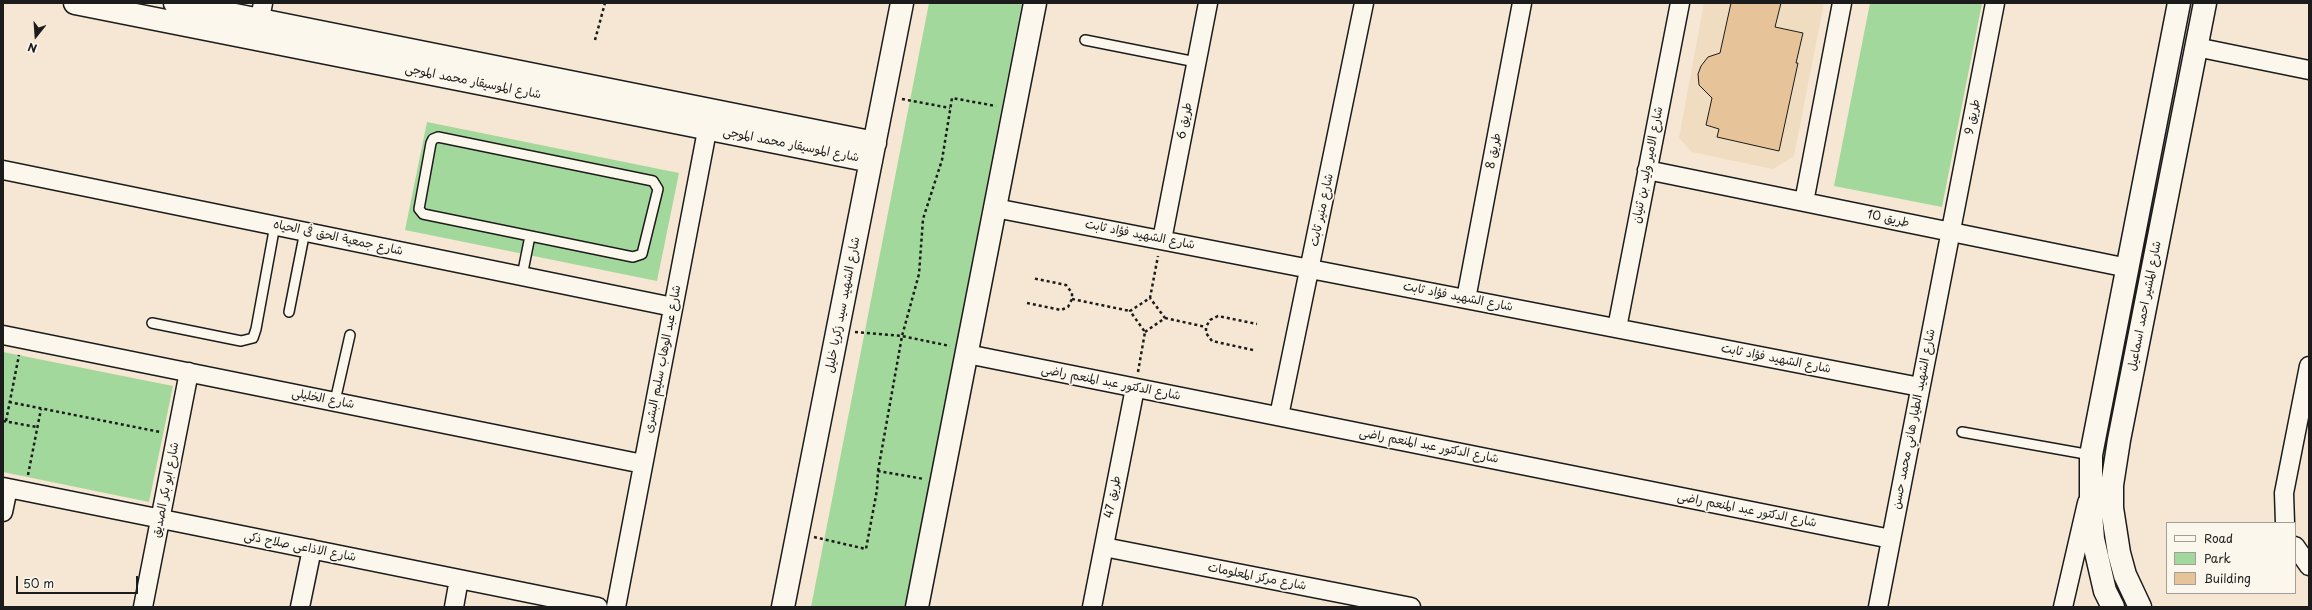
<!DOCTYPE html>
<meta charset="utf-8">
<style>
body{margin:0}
#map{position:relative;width:2312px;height:610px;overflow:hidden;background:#f5e7d3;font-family:"Playpen Sans",sans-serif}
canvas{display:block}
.frame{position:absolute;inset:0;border:4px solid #1c1c1c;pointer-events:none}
.legend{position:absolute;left:2166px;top:522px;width:130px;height:72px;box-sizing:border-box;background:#fbf7ec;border:1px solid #a29f99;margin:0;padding:5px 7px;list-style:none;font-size:12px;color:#1c1c1c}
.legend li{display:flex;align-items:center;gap:8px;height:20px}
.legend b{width:20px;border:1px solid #a29f99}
.north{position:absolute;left:16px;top:16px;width:40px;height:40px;-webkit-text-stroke:3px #fbf7ec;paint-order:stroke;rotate:197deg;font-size:11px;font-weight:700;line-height:16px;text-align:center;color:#1c1c1c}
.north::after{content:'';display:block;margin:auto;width:14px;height:18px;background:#1c1c1c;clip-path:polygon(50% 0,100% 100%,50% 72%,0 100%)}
.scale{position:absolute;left:16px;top:576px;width:122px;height:18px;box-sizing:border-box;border:2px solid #1c1c1c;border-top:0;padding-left:5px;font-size:12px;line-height:14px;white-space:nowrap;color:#1c1c1c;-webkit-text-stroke:3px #fbf7ec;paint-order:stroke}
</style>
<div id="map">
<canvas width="2312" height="610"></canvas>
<div class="frame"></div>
<ul class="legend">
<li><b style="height:5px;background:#fbf7ec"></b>Road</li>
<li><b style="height:11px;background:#a3d89c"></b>Park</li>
<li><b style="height:11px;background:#e6c398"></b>Building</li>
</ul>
<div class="north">N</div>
<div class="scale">50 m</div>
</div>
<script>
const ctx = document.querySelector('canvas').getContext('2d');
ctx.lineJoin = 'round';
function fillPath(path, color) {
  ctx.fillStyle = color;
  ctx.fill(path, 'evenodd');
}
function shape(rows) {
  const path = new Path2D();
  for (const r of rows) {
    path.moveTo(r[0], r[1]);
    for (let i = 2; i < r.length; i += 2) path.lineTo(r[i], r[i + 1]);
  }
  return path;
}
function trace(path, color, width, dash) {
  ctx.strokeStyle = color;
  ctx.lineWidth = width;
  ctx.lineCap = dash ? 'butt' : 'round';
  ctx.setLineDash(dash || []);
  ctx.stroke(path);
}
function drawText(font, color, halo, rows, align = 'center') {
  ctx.font = font + ' "Playpen Sans","Playpen Sans Arabic",sans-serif';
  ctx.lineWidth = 3.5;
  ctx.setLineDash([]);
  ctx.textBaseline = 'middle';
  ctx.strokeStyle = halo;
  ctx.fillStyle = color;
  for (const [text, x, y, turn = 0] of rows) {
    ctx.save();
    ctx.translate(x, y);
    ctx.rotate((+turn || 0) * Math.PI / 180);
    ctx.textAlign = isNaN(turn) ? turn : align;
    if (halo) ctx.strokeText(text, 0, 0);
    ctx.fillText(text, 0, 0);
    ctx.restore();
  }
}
const built = shape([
 [1704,3,1824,3,1794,156,1773,169,1692,152,1679,138]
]);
const green = shape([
 [929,3,1022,3,905,607,811,607],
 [1870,3,1982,3,1942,207,1834,186],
 [427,122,679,173,657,281,405,230],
 [3,352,173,386,149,502,3,472]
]);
const building = shape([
 [1731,3,1781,3,1775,27,1803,33,1796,63,1798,63,1779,151,1717,137,1719,129,1706,125,1712,98,1699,85,1698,74,1701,66,1708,57,1720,53,1731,3]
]);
const path = shape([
 [595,40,605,3],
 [902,99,950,108],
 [1072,299,1130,311],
 [1027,303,1061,310,1068,307,1072,299,1072,293,1066,285,1032,278],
 [1165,318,1206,327],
 [855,332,902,336,919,274,923,219,942,160,952,98,996,106],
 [1145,332,1165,318,1150,298],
 [1253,350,1212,341,1206,333,1206,327,1210,320,1218,316,1257,324],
 [1138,372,1145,332,1130,311,1150,298,1158,256],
 [9,402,160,432],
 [3,421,37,427],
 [6,421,19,355],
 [878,471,902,336,950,346],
 [28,475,41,409],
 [814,537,866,549,877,490,878,471,924,479]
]);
const service = shape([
 [1085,40,1196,62],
 [438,137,653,181,658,189,642,254,633,257,423,214,419,209,431,143,433,139,438,137],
 [522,276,530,236],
 [289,312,305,231],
 [152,323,241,341,253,338,256,329,275,225],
 [335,401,350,335],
 [1962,432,2091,455]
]);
const minor = shape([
 [257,34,263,3],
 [2196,47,2309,70],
 [3,170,673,307],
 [1647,170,2128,268],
 [1804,202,1842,3],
 [995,208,1920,387],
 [1162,240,1208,3],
 [1466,299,1522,3],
 [1617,328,1680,3],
 [3,335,643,464],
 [967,354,1891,539],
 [1279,416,1364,3],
 [3,487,598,607],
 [3,512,8,488],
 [2285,523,2284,493,2309,366],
 [2295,546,2309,566],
 [1104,547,1411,607],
 [143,607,189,372],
 [300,607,312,549],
 [454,607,459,579],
 [616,607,710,115],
 [1092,607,1135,388],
 [1878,607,1995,3],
 [2063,607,2087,503]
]);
const tertiary = shape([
 [75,3,871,161],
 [175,3,875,143],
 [783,607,902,3],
 [917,607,1035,3]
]);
const secondary = shape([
 [2113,607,2105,591,2093,539,2091,514,2091,455,2179,3],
 [2140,607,2125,575,2119,553,2112,508,2112,485,2119,440,2205,3]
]);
const streetNames = [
 ["شارع الموسيقار محمد الموجى",473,82,11],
 ["طريق 9",1973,117,-79],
 ["طريق 6",1185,121,-79],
 ["شارع الموسيقار محمد الموجى",791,145,11],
 ["طريق 8",1494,151,-79],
 ["شارع الامير وليد بن ثنيان",1648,165,-79],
 ["شارع منير ثابت",1322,210,-78],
 ["طريق 10",1888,219,12],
 ["شارع الشهيد فؤاد ثابت",1140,235,11],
 ["شارع جمعية الحق فى الحياه",338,238,12],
 ["شارع الشهيد فؤاد ثابت",1458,297,11],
 ["شارع الشهيد سيد زكريا خليل",843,305,-79],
 ["شارع المشير احمد اسماعيل",2145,306,-79],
 ["شارع عبد الوهاب سليم البشرى",663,359,-79],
 ["شارع الشهيد فؤاد ثابت",1776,359,11],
 ["شارع الدكتور عبد المنعم راضى",1111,383,11],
 ["شارع الخليلى",323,399,11],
 ["شارع الشهيد الطيار هاني محمد حسن",1914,419,-79],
 ["شارع الدكتور عبد المنعم راضى",1429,446,11],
 ["شارع ابو بكر الصديق",166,490,-79],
 ["طريق 47",1113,497,-79],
 ["شارع الدكتور عبد المنعم راضى",1747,510,11],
 ["شارع الاذاعى صلاح ذكى",300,547,11],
 ["شارع مركز المعلومات",1257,577,11]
];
fillPath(built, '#f0dcc1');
fillPath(green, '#a3d89c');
fillPath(building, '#e6c398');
trace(building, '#1c1c1c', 1);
trace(service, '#1c1c1c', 12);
trace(minor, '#1c1c1c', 21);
trace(tertiary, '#1c1c1c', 25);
trace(secondary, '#1c1c1c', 25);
trace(path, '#1c1c1c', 2.5, [3, 3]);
trace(service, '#fbf7ec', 9);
trace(minor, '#fbf7ec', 18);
trace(tertiary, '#fbf7ec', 22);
trace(secondary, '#fbf7ec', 22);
drawText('12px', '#1c1c1c', '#fbf7ec', streetNames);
</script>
